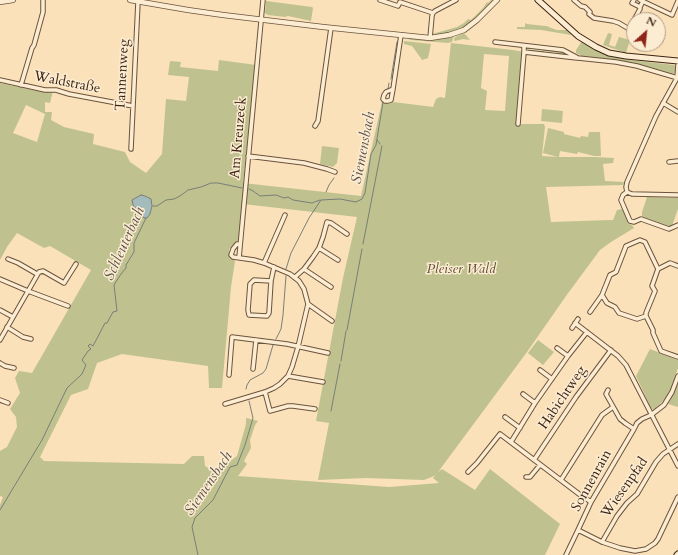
<!DOCTYPE html>
<meta charset="utf-8">
<style>
body{margin:0}
#map{position:relative;width:678px;height:555px;overflow:hidden;background:#fbe1b9;font-family:Cardo,serif}
canvas{display:block}
.north{position:absolute;left:626px;top:12px;width:40px;height:40px;box-sizing:border-box;background:#fcecd2;border:1px solid #af9c86;border-radius:50%;rotate:27deg;font-size:11px;font-weight:700;line-height:16px;text-align:center;color:#3b2414}
.north::after{content:'';display:block;margin:auto;width:14px;height:18px;background:#8f2418;clip-path:polygon(50% 0,100% 100%,50% 72%,0 100%)}
</style>
<div id="map">
<canvas width="678" height="555"></canvas>
<div class="north">N</div>
</div>
<script>
const ctx = document.querySelector('canvas').getContext('2d');
ctx.lineJoin = 'round';
function fillPath(path, color) {
  ctx.fillStyle = color;
  ctx.fill(path, 'evenodd');
}
function shape(rows) {
  const path = new Path2D();
  for (const r of rows) {
    path.moveTo(r[0], r[1]);
    for (let i = 2; i < r.length; i += 2) path.lineTo(r[i], r[i + 1]);
  }
  return path;
}
function trace(path, color, width, dash) {
  ctx.strokeStyle = color;
  ctx.lineWidth = width;
  ctx.lineCap = dash ? 'butt' : 'round';
  ctx.setLineDash(dash || []);
  ctx.stroke(path);
}
function drawText(font, color, halo, rows, align = 'center') {
  ctx.font = font + ' Cardo,serif';
  ctx.lineWidth = 3;
  ctx.setLineDash([]);
  ctx.textBaseline = 'middle';
  ctx.strokeStyle = halo;
  ctx.fillStyle = color;
  for (const [text, x, y, turn = 0] of rows) {
    ctx.save();
    ctx.translate(x, y);
    ctx.rotate((+turn || 0) * Math.PI / 180);
    ctx.textAlign = isNaN(turn) ? turn : align;
    if (halo) ctx.strokeText(text, 0, 0);
    ctx.fillText(text, 0, 0);
    ctx.restore();
  }
}
const green = shape([
 [491,0,494,0,480,15,469,24,461,29,453,32,434,35,432,34,457,27,464,23,468,19,471,20,483,8,487,2,488,3],
 [266,1,312,7,313,8,311,21,288,16,285,17,268,15,265,13],
 [525,23,527,24,545,26,547,26,551,28,557,30,567,30,571,35,541,30,517,29,517,27,525,27],
 [462,33,454,36,452,42,448,43,410,40,408,38,435,40],
 [464,33,470,40,463,39,455,41,454,40,455,37],
 [608,33,612,34,609,45,615,47,619,37,630,40,626,53,603,45],
 [404,41,431,44,428,58,422,60,420,57,412,46,404,44],
 [582,41,614,56,630,60,674,65,676,67,676,72,672,75,606,59,582,56,576,53,576,50],
 [451,43,513,50,524,52,518,124,544,124,545,127,542,156,558,157,543,153,548,128,564,132,564,134,580,138,581,136,588,137,589,132,600,132,601,156,594,156,578,152,577,154,560,151,559,157,595,157,614,158,613,163,603,164,605,181,624,182,623,185,546,187,551,222,610,220,613,220,617,210,622,209,629,224,632,225,634,228,611,242,600,250,566,296,527,352,438,472,442,469,475,490,490,469,560,524,545,555,0,555,0,505,3,497,0,496,0,451,7,447,17,427,16,417,10,409,20,393,15,378,19,371,32,373,91,270,50,246,44,248,17,233,7,247,0,260,0,83,43,92,53,91,50,103,45,102,45,112,52,112,51,120,64,127,94,134,93,144,125,152,130,162,146,173,162,154,166,99,186,101,189,77,168,75,170,61,181,62,180,67,218,71,219,60,256,65,243,183,361,196,382,102,391,100,393,102,433,107,436,99,440,97,445,98],
 [484,54,509,56,505,111,485,110,487,91,481,88],
 [26,105,45,114,37,142,13,133],
 [243,204,357,217,343,278,316,421,329,423,318,480,366,478,424,480,434,476,436,474,433,478,439,483,389,487,238,476,247,464,244,461,251,448,250,440,255,425,258,421,246,418,246,424,237,456,221,468,210,469,205,466,204,456,192,456,184,464,44,461,40,457,71,395,88,389,97,363,122,354,208,366,209,388,222,388,231,287,235,261,230,257,229,249,239,240],
 [133,205,152,206,150,214,138,210],
 [527,47,530,47,530,50,542,51,544,49,563,51,568,54,567,55,560,55,559,53,545,51,542,53,526,51,526,48],
 [542,109,563,111,562,123,541,121],
 [322,146,339,148,337,163,333,167,320,164],
 [647,197,678,198,678,209,672,226,668,227,642,218,642,212],
 [538,340,554,352,543,365,528,353],
 [650,349,678,360,678,368,668,396,654,410,651,408,636,376],
 [678,382,678,407,668,404,674,392]
]);
const water = shape([
 [141,195,145,196,151,199,152,206,150,214,147,218,144,218,133,205,132,200,141,195]
]);
const stream = shape([
 [391,79,397,42],
 [388,89,389,83],
 [377,140,380,144],
 [249,189,253,191,260,196,276,195,284,198,288,197,293,200,312,203,320,200],
 [326,192,329,185,334,178],
 [153,206,157,206,166,200,174,199,180,196,188,190,201,187,211,183,218,183,242,188],
 [363,244,382,146],
 [286,269,291,253,309,218,321,200,340,199,356,202,362,199,365,193,371,154,376,145,383,102],
 [347,330,362,249],
 [276,339,281,329,283,315,286,276],
 [341,361,346,331],
 [246,389,247,385,250,380,263,373,266,369,273,345],
 [331,411,340,364],
 [0,510,42,440,67,388,82,374,86,365,82,360,88,351,91,349,88,346,90,344,93,346,105,323,107,323,113,312,117,311,114,285,121,274,126,268,126,265,134,252,134,243,146,218],
 [198,555,192,527,195,518,213,500,230,467,237,465,245,445,253,418,249,401]
]);
const minor = shape([
 [380,0,398,6,400,2,433,13],
 [574,0,581,6,585,7,590,12,589,14,594,18,613,21,619,23,629,29,640,9,640,7,643,1],
 [634,0,632,3,640,7],
 [640,0,672,15,678,1],
 [430,38,432,16,433,13,435,11,456,0],
 [495,42,563,50,578,58,616,62,637,66,678,78],
 [524,46,524,52,577,58],
 [0,80,45,90,56,90,69,94,133,106],
 [21,85,32,48,34,45,43,12,43,0],
 [393,89,386,92,384,95,383,99,385,101,388,101,391,100,393,89,401,35],
 [663,103,678,112],
 [518,124,524,52],
 [315,126,318,121,331,28],
 [131,149,138,2],
 [248,156,304,163,327,169,335,172],
 [669,162,678,161],
 [627,192,626,187,627,182,656,116,677,78,678,65],
 [627,192,623,195,621,200,630,221,634,222,641,219,669,229,678,225],
 [627,192,632,194,678,195],
 [319,248,338,260],
 [239,258,263,0],
 [8,259,18,263,37,274],
 [264,263,285,215],
 [678,266,670,263,658,269,652,286,655,291,646,313,646,316,653,330,653,333,661,351,678,357],
 [304,269,331,287],
 [295,277,304,269,313,257,319,248,323,237,327,222,331,223,347,234],
 [0,279,28,291,68,306],
 [271,281,254,280,250,284,248,310,249,315,267,316,269,313,271,281,274,267],
 [602,295,607,303,615,307,619,313,637,319,646,316],
 [308,304,332,321],
 [0,310,13,317],
 [590,312,602,295,610,275,616,272,626,246,640,240,645,242,658,269],
 [575,323,618,356,626,365,678,466],
 [7,327,23,337,31,339],
 [572,328,578,319],
 [0,340,39,272,43,271,64,283,76,264],
 [557,348,568,356],
 [0,363,5,366,14,368],
 [253,369,256,340],
 [540,370,552,379],
 [229,375,232,337,287,344,328,353],
 [288,376,323,382],
 [678,376,672,392,664,405,651,415,642,419,637,423,634,429,591,502,578,530,602,542,620,548,635,551,646,549,655,543,658,539,678,497],
 [608,390,606,394,620,419,625,423,634,429],
 [265,392,270,411,288,406,293,406,315,409],
 [523,394,535,403],
 [0,400,8,403],
 [225,404,265,392,274,388,280,384,288,376,292,367,298,347,308,304,304,289,299,281,290,274,264,263,254,260,233,257,231,255,233,249,237,244,240,245],
 [505,417,520,428],
 [511,442,535,403,568,356,587,332],
 [534,460,576,397,611,350],
 [468,472,477,463,500,434,579,494,591,502],
 [526,477,530,477,540,465],
 [561,480,602,415,613,407],
 [602,542,617,516,627,503,637,494,656,462,663,454,678,444],
 [566,555,578,530]
]);
const tertiary = shape([
 [130,0,188,10,223,15,323,27,430,38,449,35,464,30,477,20,497,0],
 [0,2,13,0]
]);
const secondary = shape([
 [538,0,578,36,596,47,609,53,626,56,678,61],
 [677,555,678,554]
]);
const streetNames = [
 ["Tannenweg",123,75,-87],
 ["Waldstraße",67,83,11],
 ["Am Kreuzeck",239,138,-85],
 ["Habichtweg",563,398,-56],
 ["Sonnenrain",592,481,-61],
 ["Wiesenpfad",625,488,-55]
];
const parkNames = [
 ["Pleiser Wald",461,270]
];
const waterNames = [
 ["Siemensbach",364,148,-79],
 ["Schleuterbach",125,244,-66],
 ["Siemensbach",209,484,-56]
];
fillPath(green, '#bfc28f');
fillPath(water, '#a3bbba');
trace(water, '#797f78', 1);
trace(stream, '#797f78', 1);
trace(minor, '#6b533d', 5.5);
trace(tertiary, '#6b533d', 6);
trace(secondary, '#3b2414', 7);
trace(minor, '#fcecd2', 3.5);
trace(tertiary, '#fcecd2', 4.5);
trace(secondary, '#fcecd2', 5);
drawText('14px', '#3b2414', '#fcecd2', streetNames);
drawText('italic 14px', '#5c4c33', '#fcecd2', parkNames);
drawText('italic 15px', '#5a5146', '#fcecd2', waterNames);
</script>
